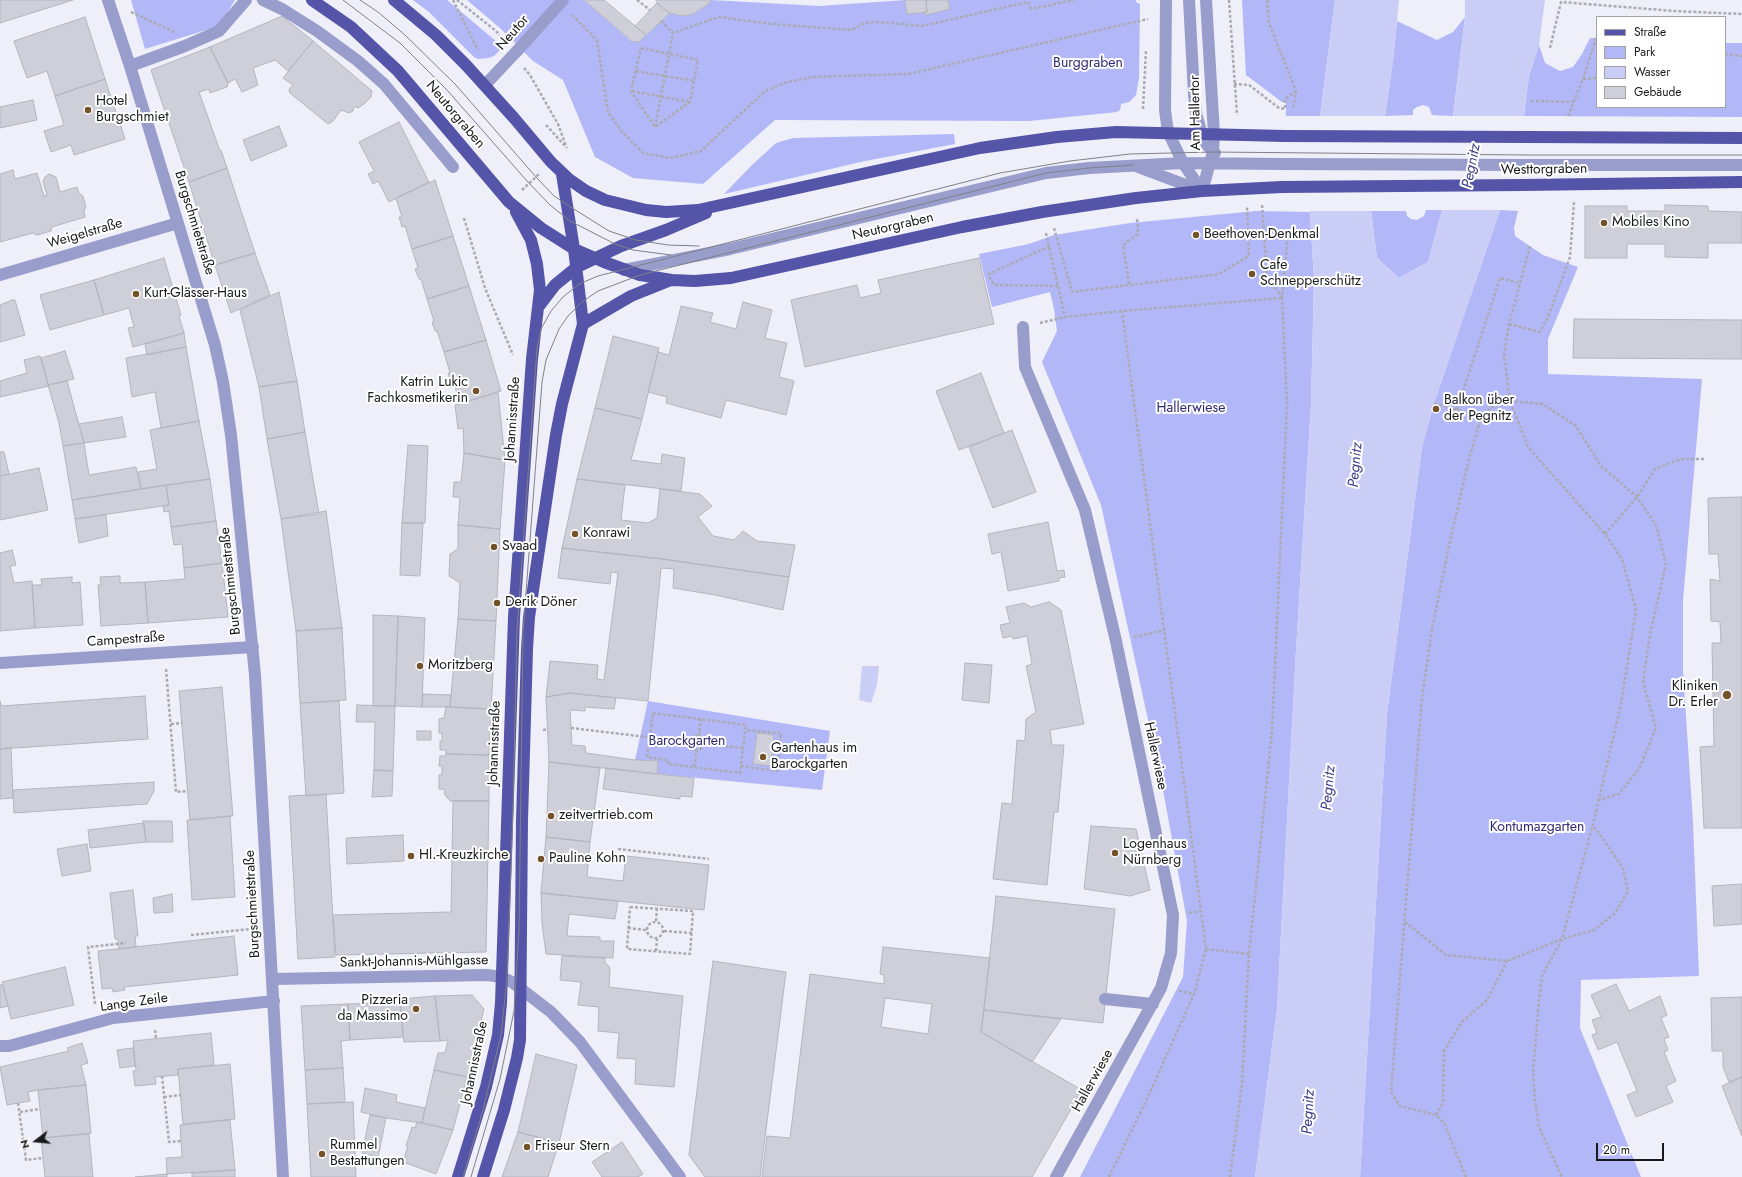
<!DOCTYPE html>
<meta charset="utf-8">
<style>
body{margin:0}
#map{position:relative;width:1742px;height:1177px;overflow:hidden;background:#eeeff8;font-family:Jost,sans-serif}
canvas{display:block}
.legend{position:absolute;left:1596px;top:16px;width:130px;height:92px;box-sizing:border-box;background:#fff;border:1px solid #a3a3a4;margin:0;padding:5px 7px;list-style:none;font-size:12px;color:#18191c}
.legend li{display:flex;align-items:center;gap:8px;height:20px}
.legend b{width:20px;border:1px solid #a3a3a4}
.north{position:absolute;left:16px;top:1121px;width:40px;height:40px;-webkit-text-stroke:3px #fff;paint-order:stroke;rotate:254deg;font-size:11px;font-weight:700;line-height:16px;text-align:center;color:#18191c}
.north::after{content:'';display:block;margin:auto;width:14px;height:18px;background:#18191c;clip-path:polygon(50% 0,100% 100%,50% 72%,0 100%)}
.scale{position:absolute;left:1596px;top:1143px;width:68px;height:18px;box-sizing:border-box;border:2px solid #18191c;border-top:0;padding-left:5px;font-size:12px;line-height:14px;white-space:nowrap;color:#18191c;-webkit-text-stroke:3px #fff;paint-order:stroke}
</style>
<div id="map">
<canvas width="1742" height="1177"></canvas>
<ul class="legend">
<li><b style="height:5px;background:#5454a8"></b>Straße</li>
<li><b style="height:11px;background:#b2b7f8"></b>Park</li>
<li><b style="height:11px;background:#cacef6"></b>Wasser</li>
<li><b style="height:11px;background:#cecfd8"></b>Gebäude</li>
</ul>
<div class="north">N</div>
<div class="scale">20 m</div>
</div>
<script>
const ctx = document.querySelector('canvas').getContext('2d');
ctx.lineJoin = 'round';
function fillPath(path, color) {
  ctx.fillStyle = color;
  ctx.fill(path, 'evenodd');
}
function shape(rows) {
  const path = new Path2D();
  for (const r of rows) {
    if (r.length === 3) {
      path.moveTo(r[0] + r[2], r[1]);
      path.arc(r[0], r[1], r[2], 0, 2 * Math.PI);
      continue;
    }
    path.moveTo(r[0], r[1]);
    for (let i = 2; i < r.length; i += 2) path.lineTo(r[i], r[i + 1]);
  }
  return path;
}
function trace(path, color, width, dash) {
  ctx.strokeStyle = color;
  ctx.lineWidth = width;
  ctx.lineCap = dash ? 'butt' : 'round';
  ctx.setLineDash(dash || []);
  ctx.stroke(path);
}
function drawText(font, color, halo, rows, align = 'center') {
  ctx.font = font + ' Jost,sans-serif';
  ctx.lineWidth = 4;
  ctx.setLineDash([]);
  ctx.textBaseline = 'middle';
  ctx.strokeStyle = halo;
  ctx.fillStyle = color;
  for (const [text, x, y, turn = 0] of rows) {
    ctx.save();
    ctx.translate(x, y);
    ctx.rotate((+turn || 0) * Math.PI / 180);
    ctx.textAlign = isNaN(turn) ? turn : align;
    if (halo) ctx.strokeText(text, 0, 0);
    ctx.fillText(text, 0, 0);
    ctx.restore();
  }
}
const green = shape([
 [131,0,235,0,219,26,145,49],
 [413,0,447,0,503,47,494,56,489,58,478,59,474,57,429,12],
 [467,0,584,0,631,41,639,42,670,13,683,16,693,14,707,5,711,0,820,6,905,0,907,14,925,12,926,15,950,9,948,0,1136,0,1136,2,1140,4,1139,78,1136,95,1129,102,1121,104,1120,110,1117,112,1029,121,775,120,703,184,633,178,595,157,563,80,533,61,500,28],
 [1242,0,1335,0,1320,116,1286,116,1286,102,1282,102,1246,75],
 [1465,17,1453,116,1432,115,1429,107,1423,105,1417,107,1413,110,1413,115,1385,116,1393,61,1397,21,1437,40,1453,32],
 [1590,38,1597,38,1597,107,1725,107,1725,43,1742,43,1742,117,1524,116,1529,76,1539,45,1545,63,1560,71,1573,67,1582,54],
 [954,134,955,144,865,161,724,194,751,166,776,143,793,138],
 [1426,210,1442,210,1428,262,1399,278,1377,258,1371,211,1406,211,1407,216,1411,219,1417,220,1424,216],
 [1500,210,1518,211,1514,228,1515,236,1543,255,1578,267,1548,339,1548,374,1702,379,1683,600,1683,671,1693,822,1699,976,1581,980,1580,1028,1641,1177,1360,1177,1387,714,1422,447,1434,403],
 [1256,211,1310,212,1314,280,1311,404,1296,650,1277,1009,1255,1177,1080,1177,1183,977,1187,921,1161,779,1101,505,1042,362,1057,331,1054,309,1050,292,992,307,979,254,1029,244,1054,235,1130,223],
 [648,701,830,731,822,790,657,774,658,761,635,760]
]);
const water = shape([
 [1335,0,1399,0,1393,61,1371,211,1377,258,1399,278,1428,262,1442,210,1465,17,1465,0,1545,0,1539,45,1529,76,1524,116,1500,210,1434,403,1422,447,1387,714,1360,1177,1255,1177,1277,1009,1296,650,1311,404,1314,280,1310,212,1320,116],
 [862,666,879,666,877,685,871,703,859,700]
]);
const pier = shape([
 [1318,116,1387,116,1373,211,1308,211],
 [1451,116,1526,116,1502,210,1440,210]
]);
const building = shape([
 [0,0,73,0,0,23,0,0],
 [586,0,604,0,646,35,639,42,632,41,585,1,586,0],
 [656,0,711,0,707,5,693,14,683,16,670,13,662,9,656,0],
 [905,0,926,0,927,12,907,14,905,0],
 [926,0,948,0,950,9,926,15,925,12,927,12,926,0],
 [657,3,670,13,646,35,635,26,657,3],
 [282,16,313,41,288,71,275,60,253,68,258,85,242,92,235,79,228,83,210,47,282,16],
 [85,17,105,79,55,96,47,71,27,78,14,41,85,17],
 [313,41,372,91,371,97,364,104,358,108,354,106,353,111,349,113,341,110,333,121,328,124,290,93,289,89,293,85,283,78,313,41],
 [210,47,228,83,227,87,210,93,209,89,199,92,220,151,221,150,227,168,189,182,151,70,210,47],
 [105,79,125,139,74,155,71,145,51,152,44,131,64,125,55,96,105,79],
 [33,100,37,120,0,128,0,107,33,100],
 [399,122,429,182,389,202,378,181,373,184,368,174,374,171,359,142,399,122],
 [279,126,287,146,251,161,243,140,279,126],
 [227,168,255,253,215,265,189,182,227,168],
 [13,170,15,179,37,173,44,196,47,195,43,181,45,177,49,174,56,177,60,192,77,187,79,193,83,196,86,207,84,211,85,217,52,227,51,231,37,235,33,233,0,242,0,174,13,170],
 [435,180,453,236,412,249,405,226,402,227,399,217,402,217,396,198,435,180],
 [1665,205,1708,206,1708,211,1742,212,1742,243,1708,243,1708,258,1665,257,1665,244,1627,244,1627,258,1585,258,1585,206,1627,206,1627,211,1665,211,1665,205],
 [453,236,469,286,427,299,421,279,419,279,415,269,418,268,412,249,453,236],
 [255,253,270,295,231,313,215,265,255,253],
 [164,258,181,315,179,316,184,333,133,347,128,328,134,327,129,308,104,315,94,280,164,258],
 [979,258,994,324,805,367,791,300,857,285,860,298,881,293,878,280,979,258],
 [94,280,104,315,50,330,40,295,94,280],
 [469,286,486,340,444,352,437,331,435,331,432,322,434,321,427,299,469,286],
 [279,292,297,381,259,387,240,310,279,292],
 [12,300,15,300,25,335,0,342,0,305,12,300],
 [743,302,772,310,765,338,787,343,779,377,794,381,786,415,726,400,721,418,666,403,667,397,648,392,658,352,669,355,681,306,713,313,710,322,736,329,743,302],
 [1574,319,1742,320,1742,359,1573,358,1574,319],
 [184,333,186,347,147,355,145,344,184,333],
 [613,336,659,348,642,419,595,408,613,336],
 [486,340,501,391,460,404,454,383,451,383,448,373,450,373,444,352,486,340],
 [186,347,199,421,161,428,155,392,132,397,126,358,186,347],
 [65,351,74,379,48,385,41,358,65,351],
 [40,356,49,386,0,397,0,381,27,373,24,360,40,356],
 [981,373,1004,433,959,450,936,391,981,373],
 [67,381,84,443,63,446,59,423,48,385,67,381],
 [297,381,305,432,267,439,259,387,297,381],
 [498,392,505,460,464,453,463,428,458,429,455,405,498,392],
 [595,408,642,419,631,460,661,464,662,454,685,458,681,491,577,479,595,408],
 [122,417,126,437,84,443,79,424,122,417],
 [199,421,210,479,141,489,138,472,157,469,150,430,199,421],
 [1012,430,1036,492,993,508,969,447,1012,430],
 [305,432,319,514,281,519,267,439,305,432],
 [84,443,89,475,136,467,141,489,72,500,63,446,84,443],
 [408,445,428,446,425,523,402,523,408,445],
 [0,452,4,452,9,474,0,476,0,452],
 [464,453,505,460,500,529,458,525,460,497,453,497,454,482,461,482,464,453],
 [39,468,48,510,0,520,0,476,39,468],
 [210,479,216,521,171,527,169,511,164,512,163,506,169,505,166,485,210,479],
 [577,479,625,485,621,520,648,523,657,518,660,489,700,494,712,506,698,517,713,536,734,540,743,531,757,541,795,545,789,577,662,559,562,548,577,479],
 [166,485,169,505,75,519,72,500,166,485],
 [1742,497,1742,828,1704,828,1700,747,1714,746,1712,643,1721,643,1720,622,1711,621,1710,579,1720,581,1718,554,1709,554,1708,498,1742,497],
 [326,511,342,628,296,631,281,519,326,511],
 [106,515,108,536,79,543,75,519,106,515],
 [216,521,222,563,184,568,182,544,174,545,171,527,216,521],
 [1048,522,1057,571,1064,570,1065,577,1059,578,1059,581,1008,591,1001,552,992,554,988,534,1048,522],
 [402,523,423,523,420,576,400,575,402,523],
 [458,525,500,529,496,621,458,619,460,583,449,576,450,554,458,549,458,525],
 [562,548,662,559,789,577,783,610,715,595,673,588,674,569,661,568,648,701,569,693,546,697,550,661,598,665,597,679,604,680,618,573,611,572,610,584,558,578,562,548],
 [12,550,16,565,10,566,14,583,32,581,35,628,0,631,0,553,12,550],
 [222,563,228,617,148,623,145,582,185,579,184,568,222,563],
 [120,576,120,583,145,582,148,623,101,626,98,585,101,585,100,577,120,576],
 [72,577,72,583,80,582,83,625,35,628,32,585,42,585,41,579,72,577],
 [1049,602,1061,610,1084,724,1050,730,1052,745,1064,745,1058,812,1054,812,1047,885,993,879,1002,803,1012,804,1017,740,1025,741,1026,719,1036,712,1026,666,1032,664,1027,636,1013,639,1013,636,1003,638,1000,625,1010,623,1006,607,1024,603,1031,607,1049,602],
 [373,615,398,616,395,706,373,706,373,615],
 [398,616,425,618,422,707,395,706,398,616],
 [458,619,496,621,491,709,450,707,458,619],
 [342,628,346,700,300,703,296,631,342,628],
 [965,663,992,665,989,703,962,700,965,663],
 [222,687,233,816,190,820,179,691,222,687],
 [569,693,616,698,614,709,585,707,585,711,570,710,572,745,585,746,586,753,635,760,658,761,657,774,549,762,546,697,569,693],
 [423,694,451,695,450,707,422,707,423,694],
 [145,696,148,739,0,749,0,701,1,706,145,696],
 [339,701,344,793,306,796,300,703,339,701],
 [357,705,395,706,393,771,374,770,375,722,356,722,357,705],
 [446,707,491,709,489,755,446,754,446,750,440,750,440,741,442,741,442,733,439,733,439,719,444,718,446,707],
 [417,731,431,731,431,740,417,740,417,731],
 [757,733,774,735,771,766,753,764,757,733],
 [11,747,13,798,0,799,0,749,11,747],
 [446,754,489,755,489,801,450,801,445,795,444,789,439,789,439,775,442,775,442,766,439,766,440,756,446,756,446,754],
 [549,762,600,768,590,842,546,837,549,762],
 [606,768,694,778,692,797,680,796,680,799,603,789,606,768],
 [374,770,393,771,392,796,372,797,374,770],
 [154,782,154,791,147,804,14,813,13,790,154,782],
 [326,794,335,957,298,959,289,796,326,794],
 [453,801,489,801,486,952,336,955,333,915,451,912,453,801],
 [230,816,235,897,192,900,187,820,230,816],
 [143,821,172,821,173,842,146,842,143,821],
 [144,823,146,842,90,848,88,830,144,823],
 [1091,826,1136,829,1150,890,1130,896,1084,889,1091,826],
 [403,835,404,861,347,864,346,838,403,835],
 [546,837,590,842,587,877,623,881,626,856,709,865,704,910,541,893,546,837],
 [87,844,91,871,62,876,57,849,87,844],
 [1742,884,1742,924,1714,926,1712,886,1742,884],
 [133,890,138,936,135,936,136,947,119,949,118,939,115,939,110,893,133,890],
 [541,893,618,901,615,919,569,914,567,936,600,937,600,941,614,941,613,958,546,954,542,923,541,893],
 [172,894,173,912,154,913,153,898,172,894],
 [996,896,1115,909,1103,1023,984,1010,996,896],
 [234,936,238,975,124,987,125,990,113,992,112,988,102,989,98,951,234,936],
 [883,947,990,958,981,1032,1082,1090,1032,1177,762,1177,767,1136,790,1138,810,974,884,984,884,975,880,974,883,947],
 [885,998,932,1004,928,1034,881,1027,885,998],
 [562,956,605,958,605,962,610,968,609,987,683,996,674,1087,635,1084,636,1059,617,1058,619,1033,598,1031,599,1007,578,1005,581,982,560,980,562,956],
 [713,961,786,972,760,1177,705,1177,689,1155,713,961],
 [65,967,74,1005,11,1019,2,982,65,967],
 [1616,984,1629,1011,1660,996,1667,1015,1661,1018,1669,1037,1664,1039,1668,1050,1664,1052,1676,1081,1666,1086,1673,1102,1636,1117,1627,1095,1637,1091,1617,1042,1598,1050,1592,1035,1597,1033,1592,1020,1601,1017,1591,995,1616,984],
 [0,985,3,985,8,1006,0,1008,0,985],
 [472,995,484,1009,467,1077,434,1070,438,1053,445,1053,448,1040,440,1041,435,996,472,995],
 [435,996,440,1041,404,1042,400,999,435,996],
 [1742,997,1742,1077,1729,1082,1723,1067,1723,1051,1712,1051,1711,998,1742,997],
 [400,999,403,1037,350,1040,348,1004,378,1003,400,999],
 [348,1004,350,1040,341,1041,343,1068,305,1070,301,1006,348,1004],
 [984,1010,1024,1015,1061,1019,1032,1062,981,1032,984,1010],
 [211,1033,214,1065,178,1069,178,1075,155,1077,156,1084,135,1086,133,1071,136,1071,133,1041,211,1033],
 [82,1043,88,1063,81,1065,86,1085,38,1090,28,1092,30,1101,7,1105,0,1067,69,1051,67,1048,82,1043],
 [133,1048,135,1066,120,1068,117,1050,133,1048],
 [536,1054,577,1065,559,1143,518,1132,536,1054],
 [230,1064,235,1119,183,1124,178,1069,230,1064],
 [343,1068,345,1102,307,1104,305,1070,343,1068],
 [434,1070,467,1077,453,1130,422,1123,434,1070],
 [1742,1077,1742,1136,1722,1086,1742,1077],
 [86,1085,91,1133,43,1138,38,1090,86,1085],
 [365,1088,397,1095,396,1102,425,1108,422,1123,386,1118,361,1112,365,1088],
 [353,1102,356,1177,311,1177,307,1104,353,1102],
 [370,1115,386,1118,378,1157,362,1153,370,1115],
 [230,1120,235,1170,167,1174,166,1158,182,1157,180,1125,230,1120],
 [417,1122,453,1130,436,1174,403,1162,408,1146,406,1146,412,1127,415,1128,417,1122],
 [518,1132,559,1143,548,1177,502,1177,518,1132],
 [89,1134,93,1177,45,1177,41,1138,89,1134],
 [622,1142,643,1174,638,1177,602,1177,592,1162,622,1142],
 [235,1170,235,1177,192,1177,192,1173,235,1170],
 [167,1174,167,1177,135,1177,167,1174]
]);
const path = shape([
 [453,0,478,50],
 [457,0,496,31,503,40],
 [637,0,650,10],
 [1229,0,1237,115],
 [1267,0,1269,23,1296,91,1293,109],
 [131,12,174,32],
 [572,15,597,40,608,112,622,132,643,153,671,158,701,151,765,91,784,83,812,77,908,74,1148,19],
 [661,21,673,33,719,17,772,24,851,30,865,23,879,22,922,26,1028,2,1031,9,1074,0],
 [641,48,698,60,690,102,655,127,631,91,641,48],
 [1550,48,1561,2,1674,11,1742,14],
 [1725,54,1742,56],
 [524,68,530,75,558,124,566,146],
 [636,71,695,81],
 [1583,79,1597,78],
 [1234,84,1249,85,1279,108,1285,109,1285,99,1295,92],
 [632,91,690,102],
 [1531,101,1573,102],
 [1143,109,1146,50],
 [1568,116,1583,79,1596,38],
 [546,125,567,148],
 [655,127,673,33],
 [522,190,539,174],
 [1262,205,1267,277,1282,297],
 [464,218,485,288,513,355],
 [1054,228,1072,292,1219,274,1249,256,1247,206],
 [1046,233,1065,317],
 [1050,246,989,274,991,281,995,285,1059,286],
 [1530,246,1509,324,1504,354,1510,401,1528,447,1605,534,1622,559,1636,610,1621,704,1593,824,1562,939,1542,976,1539,1001,1533,1073,1535,1100,1539,1127,1562,1177],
 [1129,284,1123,245,1138,234,1137,217],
 [1040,323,1065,317,1122,311,1282,298],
 [1509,324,1540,332,1548,317,1570,257,1574,202],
 [1434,403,1481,417],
 [1457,410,1500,278,1520,283],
 [1605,534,1637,497,1655,469,1681,459,1705,459],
 [1134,637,1165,630],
 [166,669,176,792,187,791],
 [653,713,746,725,740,773,668,764,668,760,647,757,653,713],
 [171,724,182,723],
 [571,728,689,742],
 [543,730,548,729],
 [697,743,7],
 [699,736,701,719],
 [705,744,743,748],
 [741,766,777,771,781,733,745,730],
 [694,767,697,750],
 [618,849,709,859],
 [630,907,693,911,690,954,627,949,630,907],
 [1189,913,1201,911],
 [656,921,657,909],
 [655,930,8],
 [1405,922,1446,955,1507,961,1562,939,1594,930,1615,913,1628,891,1623,868,1593,825],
 [628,928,646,930],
 [664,931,692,933],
 [191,935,251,929],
 [1206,949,1249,954],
 [656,951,657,939],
 [1179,991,1194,994],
 [95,1004,88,947,126,943],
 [155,1030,156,1038],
 [162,1076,169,1142,181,1141],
 [164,1097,181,1095],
 [18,1103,26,1160,43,1158],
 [20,1112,40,1109],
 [1436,1115,1443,1103,1444,1051,1462,1022,1487,1000,1507,961],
 [1109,1177,1148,1097,1194,994,1206,949,1122,311],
 [1230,1177,1242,1083,1249,954,1272,731,1287,404,1282,298,1288,233],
 [1466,1177,1444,1123,1436,1115,1400,1106,1391,1092,1422,697,1432,629,1450,541,1469,459,1481,417,1492,407,1510,401,1543,404,1576,426,1601,466,1637,497,1656,525,1666,564,1650,634,1643,682,1656,728,1640,767,1619,794,1599,800]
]);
const minor = shape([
 [108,0,130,66,215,345,223,382,231,435,255,675,283,1177],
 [263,0,282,9,317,31,358,61,384,84,453,167],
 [1166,0,1165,110,1168,132,1183,163,1202,191],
 [1189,0,1194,94,1196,113,1202,135,1207,145,1215,153],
 [130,66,185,46,219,31,246,0],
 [485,85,517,51],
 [1524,165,1742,165],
 [1138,167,1202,191],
 [1202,191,1213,152,1214,134,1206,0],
 [624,270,730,249,1046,173,1089,168,1183,163,1283,164],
 [0,275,178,223],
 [1023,327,1025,367,1085,510,1116,641,1173,915,1171,953,1161,988,1056,1177],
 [0,663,253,647],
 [273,979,487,975,502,977,512,982,551,1012,580,1042,680,1177],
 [1105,999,1153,1004],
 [0,1046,9,1046,113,1018,274,1001]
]);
const major = shape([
 [312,0,351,27,398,71,509,202,541,228,574,249,604,262,640,275,672,280,695,281,731,278,962,227,1042,212,1136,198,1202,191,1282,187],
 [394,0,436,35,466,65,514,118,551,162,570,180,586,191,605,200,646,210,666,212,698,210,980,148,1057,137,1116,132,1285,136],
 [1528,137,1742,138],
 [1522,185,1742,182],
 [539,306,555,285,577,267,621,246,666,230,706,213],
 [583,324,631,296,671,280],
 [458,1177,486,1087,498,1035,501,1003,514,617,532,359,540,290,537,264,531,240,516,212],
 [483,1177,504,1110,517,1058,520,1040,522,820,527,649,529,617,556,435,562,404,583,324,574,249,562,174]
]);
const tram = shape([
 [343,0,400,43,447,90,527,181,550,205,570,221,615,244,633,250,671,255],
 [360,0,378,12,405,35,455,84,536,177,554,196,569,206,609,231,636,240,668,245,699,246],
 [463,1177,483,1110,501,1035,507,979,513,809,517,631,537,348,541,329,551,311,563,297,579,284,598,276,1000,173,1070,161,1130,154,1213,152,1526,155,1742,155],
 [471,1177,500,1079,514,1011,519,929,523,632,542,382,546,360,559,329,568,316,582,302,598,291,640,275,1046,173,1089,168,1133,165]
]);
const minorBridge = shape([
 [517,51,563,0],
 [1283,164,1524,165]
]);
const majorBridge = shape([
 [1285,136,1528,137],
 [1282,187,1522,185]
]);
const markers = [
 [88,110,4,"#735229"],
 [1604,223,4,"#735229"],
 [1196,235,4,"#735229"],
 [1252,274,4,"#735229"],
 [136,294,4,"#735229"],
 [476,391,4,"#735229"],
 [1436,409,4,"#735229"],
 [575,534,4,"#735229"],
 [494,547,4,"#735229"],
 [497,603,4,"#735229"],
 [420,666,4,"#735229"],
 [1727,695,5,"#735229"],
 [763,757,4,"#735229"],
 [551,816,4,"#735229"],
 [1115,853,4,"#735229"],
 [411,856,4,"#735229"],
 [541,859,4,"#735229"],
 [416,1009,4,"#735229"],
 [527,1147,4,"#735229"],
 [322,1154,4,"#735229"]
];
const streetNames = [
 ["Neutor",513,33,-49],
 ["Am Hallertor",1196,113,-91],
 ["Neutorgraben",455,115,50],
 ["Westtorgraben",1544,170,-1],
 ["Burgschmietstraße",194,223,73],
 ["Neutorgraben",893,227,-13],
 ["Weigelstraße",85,234,-16],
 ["Johannisstraße",513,419,-86],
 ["Burgschmietstraße",231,581,-96],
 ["Campestraße",126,640,-4],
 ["Johannisstraße",495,743,-88],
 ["Hallerwiese",1155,756,78],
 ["Burgschmietstraße",253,904,-93],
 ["Sankt-Johannis-Mühlgasse",414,962,-1],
 ["Lange Zeile",134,1003,-8],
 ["Johannisstraße",475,1063,-78],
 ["Hallerwiese",1093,1081,-61]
];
const parkNames = [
 ["Burggraben",1088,64],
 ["Hallerwiese",1191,409],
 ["Barockgarten",687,742],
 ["Kontumazgarten",1537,828]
];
const poiNames = [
 ["Hotel",96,102],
 ["Burgschmiet",96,118],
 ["Mobiles Kino",1612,223],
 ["Beethoven-Denkmal",1204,235],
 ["Cafe",1260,266],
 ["Schnepperschütz",1260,282],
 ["Kurt-Glässer-Haus",144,294],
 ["Katrin Lukic",468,383,"right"],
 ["Fachkosmetikerin",468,399,"right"],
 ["Balkon über",1444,401],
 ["der Pegnitz",1444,417],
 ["Konrawi",583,534],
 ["Svaad",502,547],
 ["Derik Döner",505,603],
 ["Moritzberg",428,666],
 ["Kliniken",1718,687,"right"],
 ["Dr. Erler",1718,703,"right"],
 ["Gartenhaus im",771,749],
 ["Barockgarten",771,765],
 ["zeitvertrieb.com",559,816],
 ["Logenhaus",1123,845],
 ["Nürnberg",1123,861],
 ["Hl.-Kreuzkirche",419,856],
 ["Pauline Kohn",549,859],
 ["Pizzeria",408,1001,"right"],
 ["da Massimo",408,1017,"right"],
 ["Rummel",330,1146],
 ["Bestattungen",330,1162],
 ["Friseur Stern",535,1147]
];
const waterNames = [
 ["Pegnitz",1472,166,-79],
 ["Pegnitz",1356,465,-85],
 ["Pegnitz",1329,788,-85],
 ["Pegnitz",1309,1112,-87]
];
fillPath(green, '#b2b7f8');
fillPath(water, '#cacef6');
fillPath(pier, '#eeeff8');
fillPath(building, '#cecfd8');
trace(building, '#b4b5be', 1);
trace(path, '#aaabb2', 2.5, [3, 2]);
trace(minor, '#989dcc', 12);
trace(major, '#5454a8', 12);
trace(tram, '#808187', 1);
trace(minorBridge, '#989dcc', 12);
trace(majorBridge, '#5454a8', 12);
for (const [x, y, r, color] of markers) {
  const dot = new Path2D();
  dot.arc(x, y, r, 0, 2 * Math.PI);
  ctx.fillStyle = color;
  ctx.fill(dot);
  trace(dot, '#fff', 1.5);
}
drawText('14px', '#18191c', '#fff', streetNames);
drawText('14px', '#2e2973', '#fff', parkNames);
drawText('14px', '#18191c', '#fff', poiNames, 'left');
drawText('italic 15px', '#403e8a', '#fff', waterNames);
</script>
